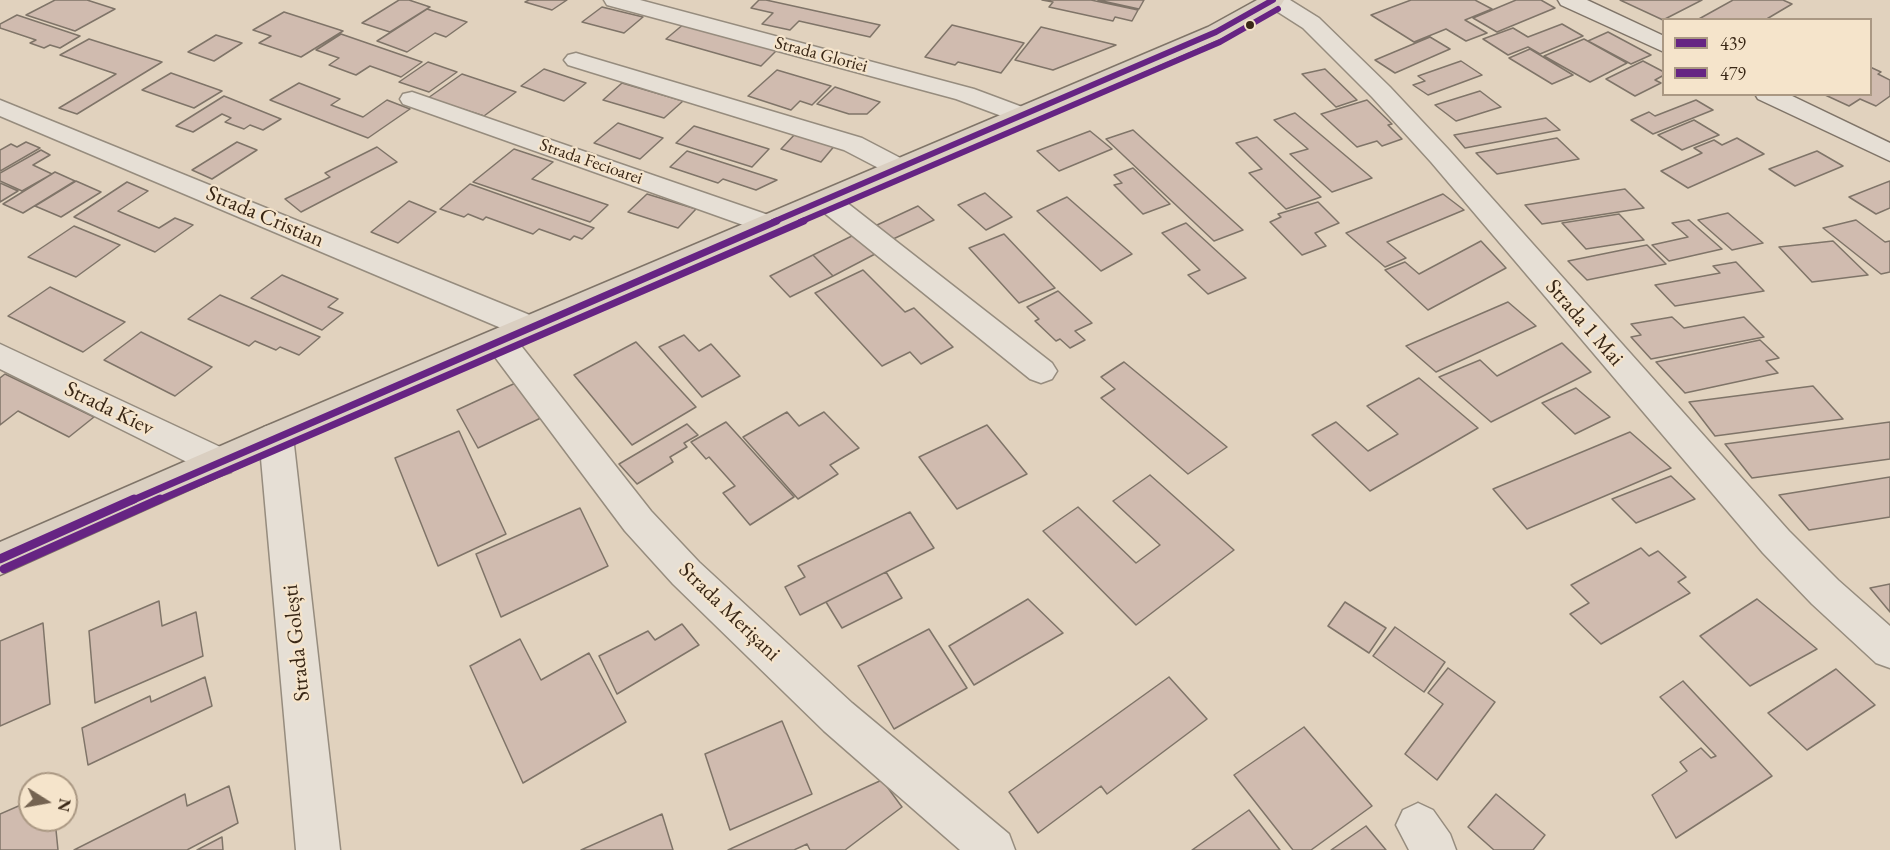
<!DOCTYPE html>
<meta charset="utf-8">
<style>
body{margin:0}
#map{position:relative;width:1890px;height:850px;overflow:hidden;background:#e1d2be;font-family:"EB Garamond",serif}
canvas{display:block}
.legend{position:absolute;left:1662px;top:18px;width:210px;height:78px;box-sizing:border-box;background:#f5e4cb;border:2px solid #aa9883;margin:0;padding:8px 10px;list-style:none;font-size:18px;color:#392716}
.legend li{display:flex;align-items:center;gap:12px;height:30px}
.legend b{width:30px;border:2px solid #aa9883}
.north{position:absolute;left:18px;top:772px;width:60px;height:60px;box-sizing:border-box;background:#f5e4cb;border:2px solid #aa9883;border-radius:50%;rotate:101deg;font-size:16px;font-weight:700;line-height:24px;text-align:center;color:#392716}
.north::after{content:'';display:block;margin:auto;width:21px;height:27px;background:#746351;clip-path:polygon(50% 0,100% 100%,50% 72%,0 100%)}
</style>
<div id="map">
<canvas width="1890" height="850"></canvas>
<ul class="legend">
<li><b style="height:8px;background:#662483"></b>439</li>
<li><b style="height:8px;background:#662483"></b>479</li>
</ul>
<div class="north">N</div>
</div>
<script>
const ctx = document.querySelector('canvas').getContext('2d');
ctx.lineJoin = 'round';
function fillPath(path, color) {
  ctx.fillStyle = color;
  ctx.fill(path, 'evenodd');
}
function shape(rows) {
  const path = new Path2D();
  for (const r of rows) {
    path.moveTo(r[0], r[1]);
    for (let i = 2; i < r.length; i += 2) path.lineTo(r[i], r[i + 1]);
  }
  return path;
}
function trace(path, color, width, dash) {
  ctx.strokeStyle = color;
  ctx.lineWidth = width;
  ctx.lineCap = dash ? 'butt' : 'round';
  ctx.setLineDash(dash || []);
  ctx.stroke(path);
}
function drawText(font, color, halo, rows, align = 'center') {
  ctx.font = font + ' "EB Garamond",serif';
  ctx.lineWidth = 4.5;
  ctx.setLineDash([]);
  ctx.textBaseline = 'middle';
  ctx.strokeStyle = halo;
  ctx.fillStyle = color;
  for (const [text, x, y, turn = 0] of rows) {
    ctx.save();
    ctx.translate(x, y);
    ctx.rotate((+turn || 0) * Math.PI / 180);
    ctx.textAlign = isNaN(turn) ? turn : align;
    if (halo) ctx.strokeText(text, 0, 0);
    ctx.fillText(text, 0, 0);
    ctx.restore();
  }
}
const building = shape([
 [55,0,87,0,115,9,75,31,26,15,55,0],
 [399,0,409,0,430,7,390,32,362,23,399,0],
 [529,0,567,0,552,10,525,2,529,0],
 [759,0,766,0,880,25,870,37,799,21,790,30,762,24,773,13,751,8,759,0],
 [1042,0,1091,0,1138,10,1132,21,1115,17,1113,21,1049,7,1053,2,1042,0],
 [1098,0,1144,0,1139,9,1098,0],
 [1411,0,1475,0,1492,9,1465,20,1487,33,1466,41,1446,29,1414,42,1371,15,1411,0],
 [1516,0,1541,0,1555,8,1497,32,1473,18,1516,0],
 [1620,0,1702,0,1663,20,1620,0],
 [1733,0,1783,0,1792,4,1765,20,1697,20,1733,0],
 [602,7,643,17,624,33,582,22,602,7],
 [427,9,467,22,446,37,435,33,407,52,377,41,427,9],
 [284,12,343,31,301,57,259,43,271,36,253,30,284,12],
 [17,15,80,36,60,48,50,45,44,48,30,43,36,40,0,28,0,24,17,15],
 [685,23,779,48,761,66,666,39,685,23],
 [1562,24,1583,36,1540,54,1528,47,1508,55,1483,39,1513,28,1528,37,1562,24],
 [952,25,1024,43,1001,73,958,62,955,65,925,57,952,25],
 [1041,27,1116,45,1053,70,1015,60,1041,27],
 [1608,32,1651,55,1631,64,1588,41,1608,32],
 [341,34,422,62,401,77,370,66,356,75,329,65,339,58,316,50,341,34],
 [216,35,242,43,214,61,188,52,216,35],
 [1430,37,1450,49,1395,73,1375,60,1430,37],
 [89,39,162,62,77,114,59,108,116,74,60,55,89,39],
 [1584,39,1627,63,1590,82,1544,56,1584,39],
 [1530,49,1573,75,1552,84,1509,58,1530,49],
 [1461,61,1482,75,1428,95,1413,85,1425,81,1418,76,1461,61],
 [1643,61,1664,72,1664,75,1655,80,1661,83,1635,96,1606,79,1643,61],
 [428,62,457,72,429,92,399,82,428,62],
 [1870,67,1881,72,1878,74,1890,80,1890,96,1876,106,1860,99,1849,106,1823,94,1870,94,1870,67],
 [544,69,586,83,564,101,521,86,544,69],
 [1325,69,1357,100,1336,107,1302,74,1325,69],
 [777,70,831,86,812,105,800,101,791,110,748,96,777,70],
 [171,73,222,91,194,108,142,90,171,73],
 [462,74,516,92,484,116,428,98,462,74],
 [299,83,340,99,331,105,363,117,387,100,410,109,368,138,270,100,299,83],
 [622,83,683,101,664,118,603,100,622,83],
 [835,87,880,102,867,114,849,114,817,104,835,87],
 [1480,91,1501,107,1456,121,1435,105,1480,91],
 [224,96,281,119,263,130,250,125,244,129,225,122,231,118,222,114,193,132,176,126,224,96],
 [1367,100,1392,124,1388,125,1402,139,1382,146,1377,141,1357,147,1321,114,1367,100],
 [1696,100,1713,110,1653,134,1631,120,1649,112,1655,116,1696,100],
 [1295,113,1372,178,1332,192,1290,154,1308,149,1274,120,1295,113],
 [1546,118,1560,130,1465,148,1454,135,1546,118],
 [1694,120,1719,135,1682,150,1658,135,1694,120],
 [618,123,663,138,640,159,594,143,618,123],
 [694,126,769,149,752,167,676,143,694,126],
 [1133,130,1243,230,1214,241,1106,139,1133,130],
 [1090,131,1112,149,1059,171,1037,151,1090,131],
 [797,132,836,144,821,162,781,149,797,132],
 [1257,137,1321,197,1286,209,1249,173,1262,169,1236,143,1257,137],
 [1557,138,1579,159,1497,174,1476,153,1557,138],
 [1737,138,1764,154,1688,188,1661,171,1702,153,1694,148,1714,140,1722,145,1737,138],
 [26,142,40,148,0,171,0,150,11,144,17,147,26,142],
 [237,142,257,150,212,179,192,170,237,142],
 [377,147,397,162,301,212,285,199,330,177,325,173,377,147],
 [514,149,553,162,532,179,608,205,590,222,473,182,514,149],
 [41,150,50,155,33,165,52,174,22,191,0,181,0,173,41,150],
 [687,151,777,180,756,190,723,179,718,183,670,167,687,151],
 [1817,151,1843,166,1795,186,1769,169,1817,151],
 [1133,168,1170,204,1143,214,1114,185,1122,183,1114,175,1133,168],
 [55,172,75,181,23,213,3,204,55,172],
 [76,181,101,192,61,217,35,206,76,181],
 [1890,181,1890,208,1876,214,1849,197,1890,181],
 [127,182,148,191,118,211,159,228,175,218,193,225,155,252,74,217,127,182],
 [0,183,18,191,0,202,0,183],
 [470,184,594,228,582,239,574,236,570,240,539,229,533,234,486,217,483,220,468,214,464,217,440,209,470,184],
 [1625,189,1644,208,1542,224,1525,205,1625,189],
 [985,193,1012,217,986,230,958,205,985,193],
 [647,194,696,209,678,228,628,212,647,194],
 [1443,194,1464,210,1387,242,1406,258,1385,267,1346,233,1443,194],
 [1067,197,1132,254,1101,271,1037,211,1067,197],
 [409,201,436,212,398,243,371,232,409,201],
 [1318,202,1339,223,1315,233,1326,246,1302,255,1270,222,1281,217,1278,214,1318,202],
 [918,206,934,220,891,240,877,225,918,206],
 [1728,213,1763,243,1732,250,1698,220,1728,213],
 [1619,214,1644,240,1586,249,1562,223,1619,214],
 [1689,220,1722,249,1669,261,1652,245,1688,237,1672,223,1689,220],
 [1856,220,1885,242,1890,241,1890,272,1881,274,1823,228,1856,220],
 [1186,223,1246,278,1208,294,1188,275,1200,270,1162,233,1186,223],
 [74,226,120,245,76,277,28,257,74,226],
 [856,234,877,253,833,276,813,255,856,234],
 [1004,234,1055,288,1019,303,969,248,1004,234],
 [1481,241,1506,268,1428,310,1385,270,1405,262,1419,274,1481,241],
 [1833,241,1868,275,1812,282,1779,247,1833,241],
 [1647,245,1666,264,1587,280,1568,261,1647,245],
 [813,255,833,276,790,297,770,276,813,255],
 [1736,262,1764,291,1675,306,1655,285,1720,273,1713,266,1736,262],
 [863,270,905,312,914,308,953,347,921,364,910,352,882,366,815,293,863,270],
 [282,275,338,299,328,307,343,313,322,330,251,298,282,275],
 [50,287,125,322,83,352,8,316,50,287],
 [1058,291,1092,323,1075,331,1085,340,1070,348,1060,339,1056,341,1035,321,1039,319,1027,307,1058,291],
 [220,295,320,337,299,355,280,347,276,350,255,341,249,346,188,319,220,295],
 [1508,302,1536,326,1436,372,1406,346,1508,302],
 [1672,317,1684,328,1744,317,1764,337,1651,359,1631,337,1641,335,1631,324,1672,317],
 [141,332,212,367,175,396,104,360,141,332],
 [684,335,699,351,711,344,740,376,702,397,659,347,684,335],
 [1760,340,1779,358,1766,361,1778,373,1685,393,1656,362,1760,340],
 [636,342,696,407,632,445,574,375,636,342],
 [1562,343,1591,372,1491,422,1439,377,1480,360,1497,376,1562,343],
 [1124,362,1227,447,1188,474,1101,398,1115,389,1101,377,1124,362],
 [5,374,94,417,69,437,18,411,0,425,0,378,5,374],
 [1419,378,1478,428,1370,491,1312,435,1336,422,1368,451,1398,434,1367,406,1419,378],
 [522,380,545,416,478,448,457,410,522,380],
 [1813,386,1843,419,1715,436,1689,402,1813,386],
 [1576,388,1610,417,1575,434,1542,403,1576,388],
 [787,412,799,426,824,412,859,448,830,465,838,474,798,499,743,437,787,412],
 [726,422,794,497,750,525,723,493,735,486,709,457,706,459,691,442,726,422],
 [1890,422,1890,459,1752,478,1725,444,1890,422],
 [687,424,698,435,684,443,687,447,670,457,673,462,637,484,619,464,687,424],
 [987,425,1027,474,957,509,919,457,987,425],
 [459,431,506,534,438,566,395,458,459,431],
 [1630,432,1671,468,1527,529,1493,489,1630,432],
 [1150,475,1234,550,1136,625,1043,531,1078,507,1136,563,1160,545,1113,501,1150,475],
 [1671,476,1695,499,1636,523,1612,499,1671,476],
 [1890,477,1890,517,1809,530,1779,495,1890,477],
 [580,508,608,566,501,617,476,554,580,508],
 [910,512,934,548,800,615,785,587,805,577,798,566,910,512],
 [1641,548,1649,556,1658,551,1686,577,1678,582,1690,593,1601,644,1570,614,1589,603,1571,585,1641,548],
 [886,572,902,598,842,628,826,602,886,572],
 [1890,584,1890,612,1870,588,1890,584],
 [1028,599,1063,633,974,685,949,646,1028,599],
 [1757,599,1817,649,1750,686,1700,636,1757,599],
 [159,601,162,626,196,612,203,656,95,703,89,631,159,601],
 [1345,602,1386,628,1369,653,1328,626,1345,602],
 [43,623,50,704,0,726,0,641,43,623],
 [682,624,699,645,617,694,599,656,648,631,655,640,682,624],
 [1395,627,1445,662,1424,692,1373,656,1395,627],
 [929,629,967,688,894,729,858,666,929,629],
 [520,639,541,680,589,653,626,722,523,783,470,666,520,639],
 [1448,668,1495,702,1437,780,1405,754,1443,704,1428,693,1448,668],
 [1836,669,1875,705,1807,750,1768,713,1836,669],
 [205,677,212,706,88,765,82,728,150,696,151,702,205,677],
 [1169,677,1207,719,1107,794,1101,786,1038,833,1009,792,1169,677],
 [1683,681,1772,776,1676,838,1652,795,1687,771,1680,762,1701,748,1711,758,1716,756,1660,697,1683,681],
 [782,721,812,794,730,830,705,754,782,721],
 [1304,727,1372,806,1311,850,1293,850,1234,775,1304,727],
 [882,780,902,807,845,850,810,850,807,844,794,850,728,850,882,780],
 [229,786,238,823,187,850,74,850,185,794,187,806,229,786],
 [1496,794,1545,835,1533,850,1494,850,1468,827,1496,794],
 [30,801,30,820,55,820,58,850,0,850,0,814,30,801],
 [1249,810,1280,850,1192,850,1249,810],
 [662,814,673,850,581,850,662,814],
 [1366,826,1386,850,1331,850,1366,826],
 [222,837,223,850,197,850,222,837]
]);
const minor = shape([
 [604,0,640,0,974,89,1033,111,1037,116,1033,121,1024,124,1015,121,956,99,607,5,604,0],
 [1264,0,1290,0,1319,18,1390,87,1449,150,1789,531,1838,580,1890,626,1890,668,1876,663,1812,604,1763,553,1431,162,1372,97,1303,28,1267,5,1264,0],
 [576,53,862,138,910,163,914,169,910,175,901,177,892,175,844,150,568,65,564,60,568,55,576,53],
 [412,92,780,219,784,225,780,231,770,234,760,231,403,104,400,99,403,94,412,92],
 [0,100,542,320,546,328,542,336,531,339,520,336,0,116,0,100],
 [827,192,837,195,1052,363,1057,371,1052,379,1041,383,1030,379,817,207,813,201,817,195,827,192],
 [500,330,511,333,651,511,699,562,852,703,1009,834,1015,850,960,850,824,731,673,584,625,531,489,349,485,341,489,333,500,330],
 [0,344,231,452,236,462,231,472,219,476,207,472,0,369,0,344],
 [276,423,288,427,293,436,340,850,296,850,259,436,264,427,276,423],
 [1418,803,1433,810,1450,834,1456,850,1409,850,1396,825,1403,810,1418,803]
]);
const secondary = shape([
 [1558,0,1587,0,1664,36,1664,52,1561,5,1558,0],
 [1755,94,1788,94,1890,143,1890,161,1758,99,1755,94]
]);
const primary = shape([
 [1257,0,1284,0,1281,5,1224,37,288,445,0,575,0,542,264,427,1208,27,1257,0]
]);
const bus1Far2 = shape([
 [773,222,1216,32,1273,0]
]);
const bus1Far1 = shape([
 [131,501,777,221]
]);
const bus1 = shape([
 [0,559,134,499]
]);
const bus2Far2 = shape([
 [800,222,1220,42,1278,9]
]);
const bus2Far1 = shape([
 [157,501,804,221]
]);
const bus2 = shape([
 [4,569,160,499]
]);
const markers = [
 [1250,25,5,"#392716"]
];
const farStreetnames = [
 ["Strada Gloriei",821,55,15],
 ["Strada Fecioarei",591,162,19]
];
const streetNames = [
 ["Strada Cristian",265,217,23],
 ["Strada 1 Mai",1584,323,49],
 ["Strada Kiev",109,409,26],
 ["Strada Merișani",729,612,44],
 ["Strada Golești",297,643,-96]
];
fillPath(building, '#d0bbaf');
trace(building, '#7f7468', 1.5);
trace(minor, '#968c7e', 3);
trace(secondary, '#7f7468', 3);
trace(primary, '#7f7468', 3);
fillPath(minor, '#e6dfd5');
fillPath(secondary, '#e6dfd5');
fillPath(primary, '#dacfc1');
trace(bus1Far2, '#662483', 6);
trace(bus1Far1, '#662483', 7);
trace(bus1, '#662483', 9);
trace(bus2Far2, '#662483', 6);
trace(bus2Far1, '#662483', 7);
trace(bus2, '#662483', 9);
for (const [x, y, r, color] of markers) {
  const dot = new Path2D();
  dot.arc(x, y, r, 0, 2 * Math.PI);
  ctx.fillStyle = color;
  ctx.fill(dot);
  trace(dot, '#f5e4cb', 2);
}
drawText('18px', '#392716', '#f5e4cb', farStreetnames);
drawText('22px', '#392716', '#f5e4cb', streetNames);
</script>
